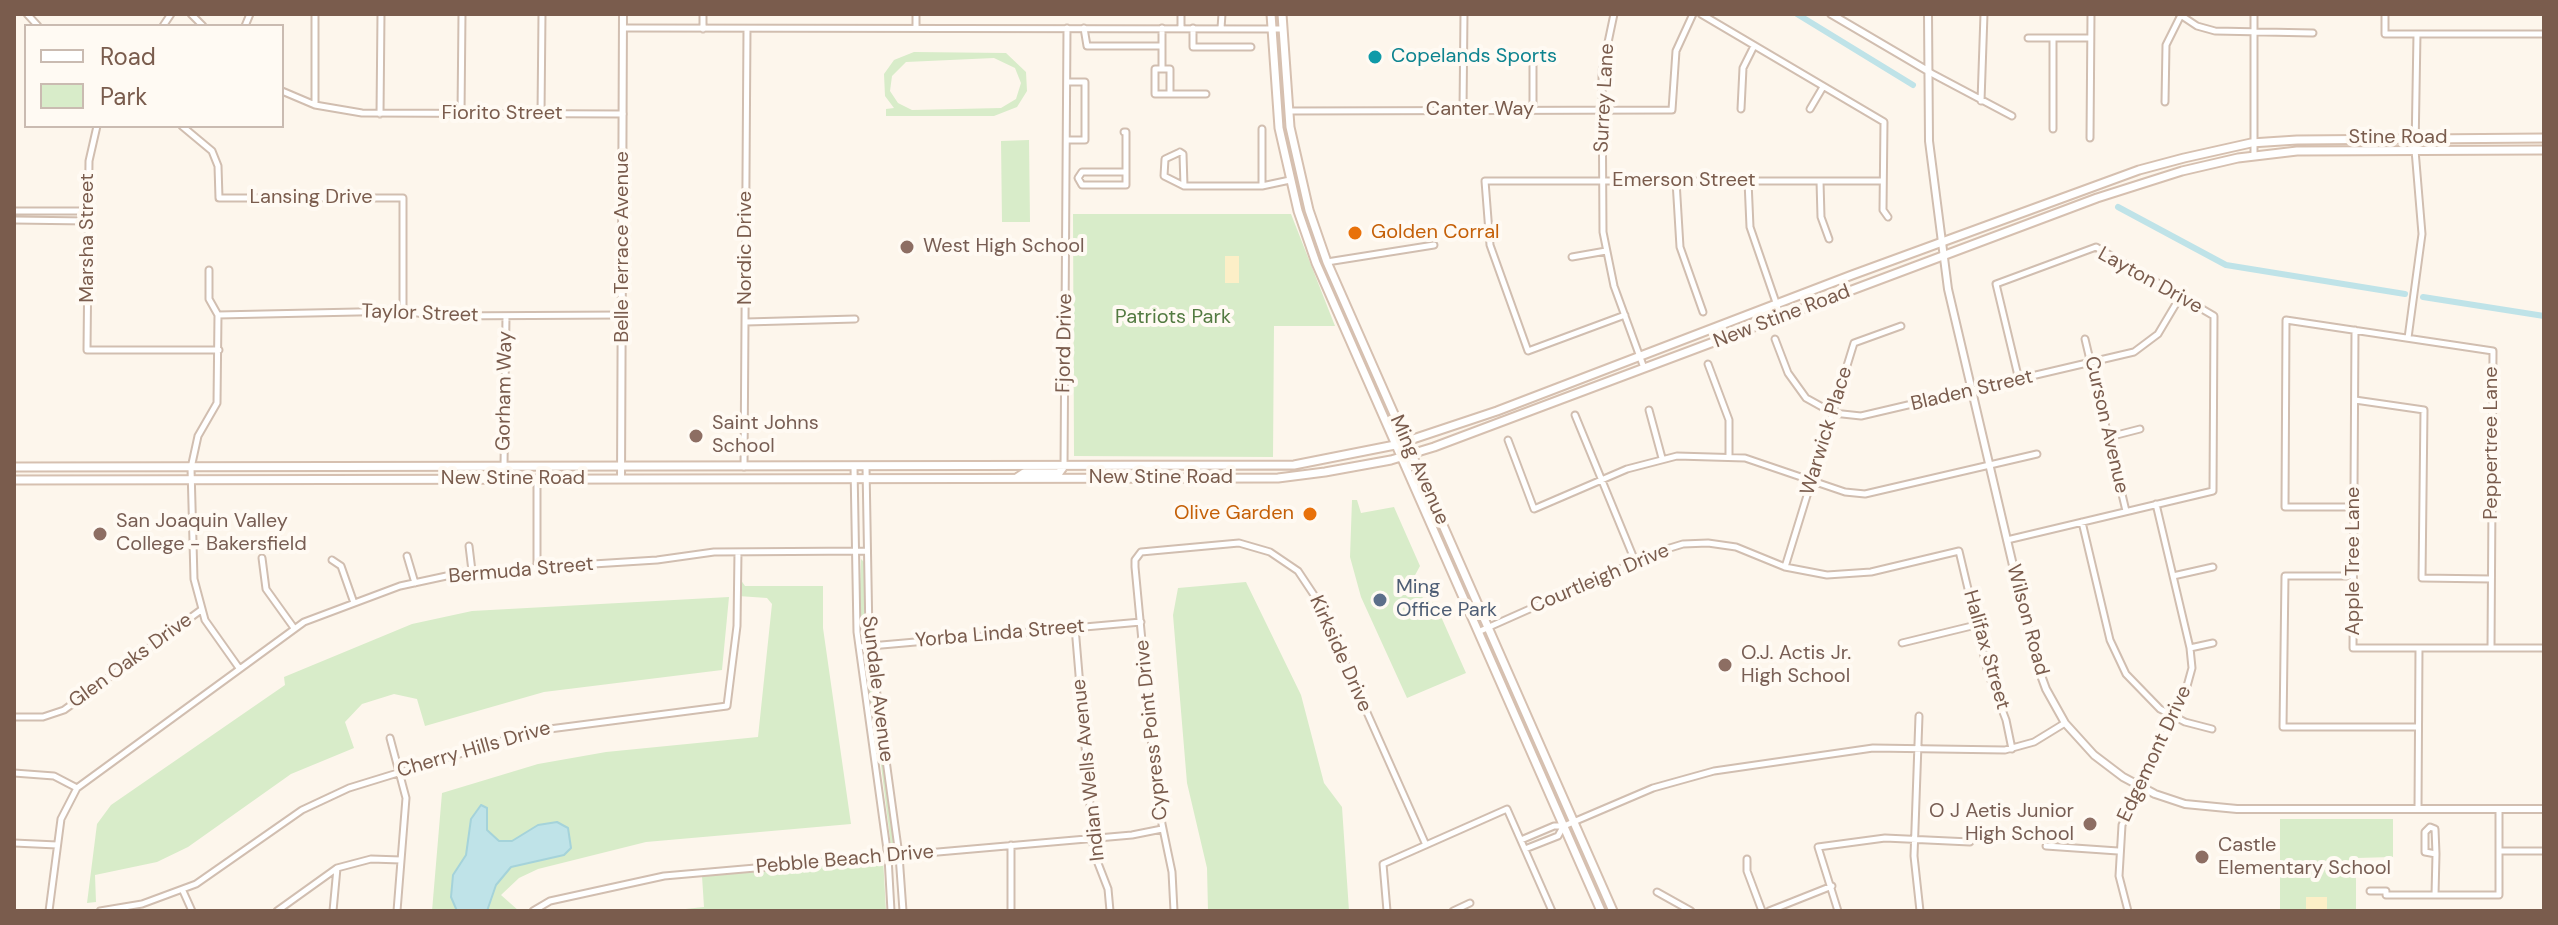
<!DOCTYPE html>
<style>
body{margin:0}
#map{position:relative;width:2558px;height:925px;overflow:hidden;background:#fdf6ec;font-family:"DM Sans",sans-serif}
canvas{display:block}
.frame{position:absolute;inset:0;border:16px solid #7a5c4d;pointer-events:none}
.legend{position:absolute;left:24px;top:24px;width:260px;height:104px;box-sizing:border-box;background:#fffaf3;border:2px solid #cabbb1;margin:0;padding:10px 14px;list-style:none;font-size:24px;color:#7a5c4d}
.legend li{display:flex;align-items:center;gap:16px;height:40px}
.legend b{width:40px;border:2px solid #cabbb1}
</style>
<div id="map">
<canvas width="2558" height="925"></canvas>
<div class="frame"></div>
<ul class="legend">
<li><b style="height:10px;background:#fff"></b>Road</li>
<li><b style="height:22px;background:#d8ecc9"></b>Park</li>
</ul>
</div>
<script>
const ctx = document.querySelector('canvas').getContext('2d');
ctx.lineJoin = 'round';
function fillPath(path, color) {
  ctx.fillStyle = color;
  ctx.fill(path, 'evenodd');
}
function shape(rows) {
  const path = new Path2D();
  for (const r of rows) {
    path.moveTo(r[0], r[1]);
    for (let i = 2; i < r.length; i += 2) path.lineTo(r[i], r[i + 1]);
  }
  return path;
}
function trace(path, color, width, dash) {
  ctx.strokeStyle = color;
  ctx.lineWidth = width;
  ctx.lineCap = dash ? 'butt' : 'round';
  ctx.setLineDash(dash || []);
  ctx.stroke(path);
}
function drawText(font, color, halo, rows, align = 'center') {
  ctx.font = font + ' "DM Sans",sans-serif';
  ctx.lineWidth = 8;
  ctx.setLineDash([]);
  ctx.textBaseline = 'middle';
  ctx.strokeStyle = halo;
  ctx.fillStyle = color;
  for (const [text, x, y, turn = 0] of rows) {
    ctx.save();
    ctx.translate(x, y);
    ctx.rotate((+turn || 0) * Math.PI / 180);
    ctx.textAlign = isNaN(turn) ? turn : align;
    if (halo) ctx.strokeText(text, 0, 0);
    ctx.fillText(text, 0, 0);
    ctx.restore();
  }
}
const green = shape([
 [914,52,1006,53,1026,72,1027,91,1017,107,994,116,886,116,886,109,894,108,885,96,884,74,894,60],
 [994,58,1015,68,1021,83,1016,99,1001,108,912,110,898,103,890,91,892,76,906,62],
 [1029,140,1030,222,1002,222,1001,141],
 [1073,214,1291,214,1335,326,1274,326,1273,457,1074,456],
 [1352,500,1357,500,1361,513,1394,507,1420,566,1414,577,1414,588,1424,599,1435,603,1466,673,1407,698,1361,597,1350,557],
 [861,559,864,562,864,639,859,612],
 [738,576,745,586,823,586,823,628,851,824,646,842,538,869,519,878,501,895,519,911,432,911,442,793,538,764,606,752,758,737,772,604,767,598,738,596],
 [1246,582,1301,695,1324,783,1342,807,1349,911,1208,911,1207,868,1187,783,1173,615,1178,588],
 [729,597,722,670,544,692,425,726,417,699,394,694,362,704,345,722,354,748,291,774,188,847,157,862,95,875,96,902,87,903,97,824,111,805,285,685,284,677,412,624,472,611],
 [865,653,868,654,875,719,872,718],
 [877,733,879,734,895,847,891,846],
 [2280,819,2393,819,2393,857,2356,858,2356,911,2280,911],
 [883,858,886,911,667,911,704,907,702,876]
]);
const sand = shape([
 [1225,256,1239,256,1239,283,1225,283],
 [2306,897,2327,897,2327,911,2306,911]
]);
const water = shape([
 [481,805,487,808,487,830,499,841,512,841,538,825,557,822,568,828,571,848,564,855,511,867,496,885,487,911,457,911,451,897,453,875,466,855,471,819,481,805]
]);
const canal = shape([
 [1797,14,1913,85],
 [2118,207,2226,265,2405,294],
 [2423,297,2544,316]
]);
const minor = shape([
 [27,14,38,26],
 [191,14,203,26],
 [315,14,315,105],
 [703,14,703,29],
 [916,14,916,28],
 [1614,14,1602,71,1603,232,1614,286,1644,368],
 [1701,14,1884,122,1883,210,1888,217],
 [2179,14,2197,26,2215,31,2313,33],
 [2385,14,2385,34,2544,34],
 [163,26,171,14],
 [245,26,250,14],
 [623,28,1282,29],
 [1084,28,1087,46,1162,46],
 [1162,28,1162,69],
 [1181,28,1181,14],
 [1193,28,1193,47,1251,47],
 [1221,28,1222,14],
 [2028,38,2090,38],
 [1533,58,1533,109],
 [1929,72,2012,116],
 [282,91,315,105,362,113,623,114],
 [1170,94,1170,69,1155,69,1155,94,1206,94],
 [1981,101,1984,14],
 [2165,102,2166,45,2181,15],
 [1741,109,1743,68,1754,46],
 [1810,109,1823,87],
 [1463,110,1464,14],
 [1289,111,1672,110,1676,51,1693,14],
 [380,114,381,14],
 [461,114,462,14],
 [541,114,542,14],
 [97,126,89,161,87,350,219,350],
 [182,126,212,151,218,166,219,198,403,198,403,311],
 [1262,129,1262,186],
 [2053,129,2053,38],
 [1124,132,1126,132,1126,185,1082,185,1078,178,1082,172,1126,172],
 [2090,138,2091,14],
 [1067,140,1085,140,1085,82,1067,82],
 [1180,152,1183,154,1184,186,1164,176,1165,159,1180,152],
 [2254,156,2254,14],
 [1676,181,1680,247,1703,312],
 [1748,181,1750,227,1781,317],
 [1820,181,1821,217,1829,239],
 [1184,186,1262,186,1290,180],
 [14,211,88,211],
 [14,220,88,221],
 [1572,257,1606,251],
 [1327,262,1434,245],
 [209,270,209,299,218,315],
 [218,315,403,311,439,316,623,315],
 [218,315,217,403,198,436,191,468,194,579,205,620,239,668],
 [1625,315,1528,351,1490,245,1485,181,1883,181],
 [746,322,855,319],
 [2355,330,2353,648,2544,648],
 [2408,338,2422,234,2415,150,2417,34],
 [1775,339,1788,373,1806,398,1833,413,1861,416,2134,352,2158,334,2180,297],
 [2085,339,2126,511],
 [1708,364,1729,420,1729,455],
 [2355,400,2424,410,2422,578,2491,579],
 [1649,410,1662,458],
 [1575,415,1635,561],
 [2109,437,2140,429],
 [1508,440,1534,509,1627,469,1677,456,1745,458,1845,492,1865,494,2037,454],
 [504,466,506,316],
 [1064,466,1067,28],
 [744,467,747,29],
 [854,467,857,632,888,857,891,911],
 [866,467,869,636,899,855,903,911],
 [537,480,537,567],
 [2354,507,2285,507,2286,320,2493,351,2491,648],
 [2082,522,2110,640,2126,674,2160,709,2185,722,2212,729],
 [2007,540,2213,491,2214,316,2096,247,1996,284,2019,380],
 [469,546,472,571],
 [407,556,415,583],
 [262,558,266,589,294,628],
 [332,560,341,566,354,603],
 [1785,567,1854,343,1901,326],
 [2173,576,2213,567],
 [2353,576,2285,576,2283,727,2418,727],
 [1075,627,1094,853,1108,889,1110,911],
 [1478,632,1660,551,1683,544,1708,543,1736,547,1785,567,1827,575,1871,572,1959,551,1988,673,2006,720,2012,749],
 [1902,643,1976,625],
 [859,647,1141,622],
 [2190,648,2213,643],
 [1919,716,1914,856,1920,911],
 [14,717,43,717,64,710,201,610],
 [390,738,406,798,397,911],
 [14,773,54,776,77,788],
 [2418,809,2419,648],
 [1521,840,1554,826,1564,826,1653,788,1714,771,1873,748,2005,750,2034,742,2065,723],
 [14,843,57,845],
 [1011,845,1011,911],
 [2046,846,2118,851],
 [1525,849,1558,836,1563,827],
 [2499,851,2544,851],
 [1747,859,1747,871,1762,911],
 [183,891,192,911],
 [2370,891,2386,891,2386,895,2499,895,2499,809],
 [1657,892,1691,911],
 [2435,895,2436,854,2425,852,2425,832,2430,827,2435,829,2436,854],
 [49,911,61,819,77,788,304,622,400,586,465,572,657,560,714,552,867,551],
 [100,911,142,904,196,884,302,810,349,788,534,731,727,706,737,626,738,552],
 [277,911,337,868,371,859,401,860],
 [333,911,337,868],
 [533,911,550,901,664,876,1132,835,1162,829],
 [1174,911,1172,872,1157,800,1135,567,1135,560,1141,552,1239,543,1270,552,1298,571,1316,598,1426,845],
 [1387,911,1383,864,1507,809,1552,911],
 [1453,911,1470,903],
 [1769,911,1832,886],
 [1838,911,1818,847,1885,838,1970,842],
 [2128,911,2119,876,2122,825,2184,697,2192,668,2190,648,2156,504]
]);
const tertiary = shape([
 [1831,14,1928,71],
 [1928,14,1929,141,1948,289,2035,659,2046,689,2065,723,2094,755,2123,777,2155,794,2185,804,2237,809,2544,809],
 [621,479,623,14]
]);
const secondary = shape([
 [1271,14,1279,128,1298,211,1316,263,1601,911],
 [1282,14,1290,127,1309,210,1327,262,1613,911],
 [14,467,1294,465,1395,445,1497,411,1852,275,2139,170,2184,158,2251,143,2297,140,2544,138],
 [1018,477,1024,473,1059,473,1064,466],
 [14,480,1278,478,1325,472,1391,460,1434,447,2097,198,2182,171,2238,158,2297,151,2544,150]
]);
const markers = [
 [1375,57,8,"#0f9aa8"],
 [1355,233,8,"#e8710a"],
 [907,247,8,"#8d6e63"],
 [696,436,8,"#8d6e63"],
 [1310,514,8,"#e8710a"],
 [100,534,8,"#8d6e63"],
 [1380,600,8,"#5c6f8a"],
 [1725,665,8,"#8d6e63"],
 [2090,824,8,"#8d6e63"],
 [2202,857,8,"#8d6e63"]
];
const cultureNames = [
 ["Copelands Sports",1391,57]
];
const streetNames = [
 ["Surrey Lane",1605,98,-87],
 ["Canter Way",1480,110],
 ["Fiorito Street",502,114],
 ["Stine Road",2398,138],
 ["Emerson Street",1684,181],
 ["Lansing Drive",311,198],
 ["Marsha Street",88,238,-90],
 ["Belle Terrace Avenue",623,247,-90],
 ["Nordic Drive",746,248,-90],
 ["Layton Drive",2150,281,29],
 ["Taylor Street",420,314,2],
 ["New Stine Road",1782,317,-21],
 ["Fjord Drive",1065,343,-89],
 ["Gorham Way",505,391,-89],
 ["Bladen Street",1972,391,-13],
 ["Curson Avenue",2106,425,77],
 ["Warwick Place",1827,431,-73],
 ["Peppertree Lane",2492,443,-90],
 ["Ming Avenue",1419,470,66],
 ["New Stine Road",1161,478],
 ["New Stine Road",513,479],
 ["Apple Tree Lane",2354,561,-90],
 ["Bermuda Street",521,571,-5],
 ["Courtleigh Drive",1600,579,-23],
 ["Wilson Road",2027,620,75],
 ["Yorba Linda Street",1000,634,-5],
 ["Halifax Street",1986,650,74],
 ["Kirkside Drive",1340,654,66],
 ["Glen Oaks Drive",131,661,-36],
 ["Sundale Avenue",877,689,83],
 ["Cypress Point Drive",1152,730,-96],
 ["Cherry Hills Drive",474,750,-16],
 ["Edgemont Drive",2155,754,-65],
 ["Indian Wells Avenue",1089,770,-96],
 ["Pebble Beach Drive",845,860,-5]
];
const foodNames = [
 ["Golden Corral",1371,233],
 ["Olive Garden",1294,514,"right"]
];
const educationNames = [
 ["West High School",923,247],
 ["Saint Johns",712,424],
 ["School",712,447],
 ["San Joaquin Valley",116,522],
 ["College - Bakersfield",116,545],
 ["O.J. Actis Jr.",1741,654],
 ["High School",1741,677],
 ["O J Aetis Junior",2074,812,"right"],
 ["High School",2074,835,"right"],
 ["Castle",2218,846],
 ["Elementary School",2218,869]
];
const parkNames = [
 ["Patriots Park",1173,318]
];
const serviceNames = [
 ["Ming",1396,588],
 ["Office Park",1396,611]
];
fillPath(green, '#d8ecc9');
fillPath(sand, '#fcefc7');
fillPath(water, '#bfe3e8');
trace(water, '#a5d3da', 2);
trace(canal, '#bfe3e8', 6);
trace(minor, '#d1beb0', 9);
trace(tertiary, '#d1beb0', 10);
trace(secondary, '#d6c0b0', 11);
trace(minor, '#fff', 5);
trace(tertiary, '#fff', 6);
trace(secondary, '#fff', 7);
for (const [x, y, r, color] of markers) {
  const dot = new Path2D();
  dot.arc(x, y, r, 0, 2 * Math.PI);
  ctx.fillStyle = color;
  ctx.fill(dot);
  trace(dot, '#fffaf3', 3);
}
drawText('20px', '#0d838f', '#fffaf3', cultureNames, 'left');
drawText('20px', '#7a5c4d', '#fffaf3', streetNames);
drawText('20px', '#c56008', '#fffaf3', foodNames, 'left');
drawText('20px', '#785e54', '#fffaf3', educationNames, 'left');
drawText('20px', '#537a41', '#fffaf3', parkNames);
drawText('20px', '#4e5e75', '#fffaf3', serviceNames, 'left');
</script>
